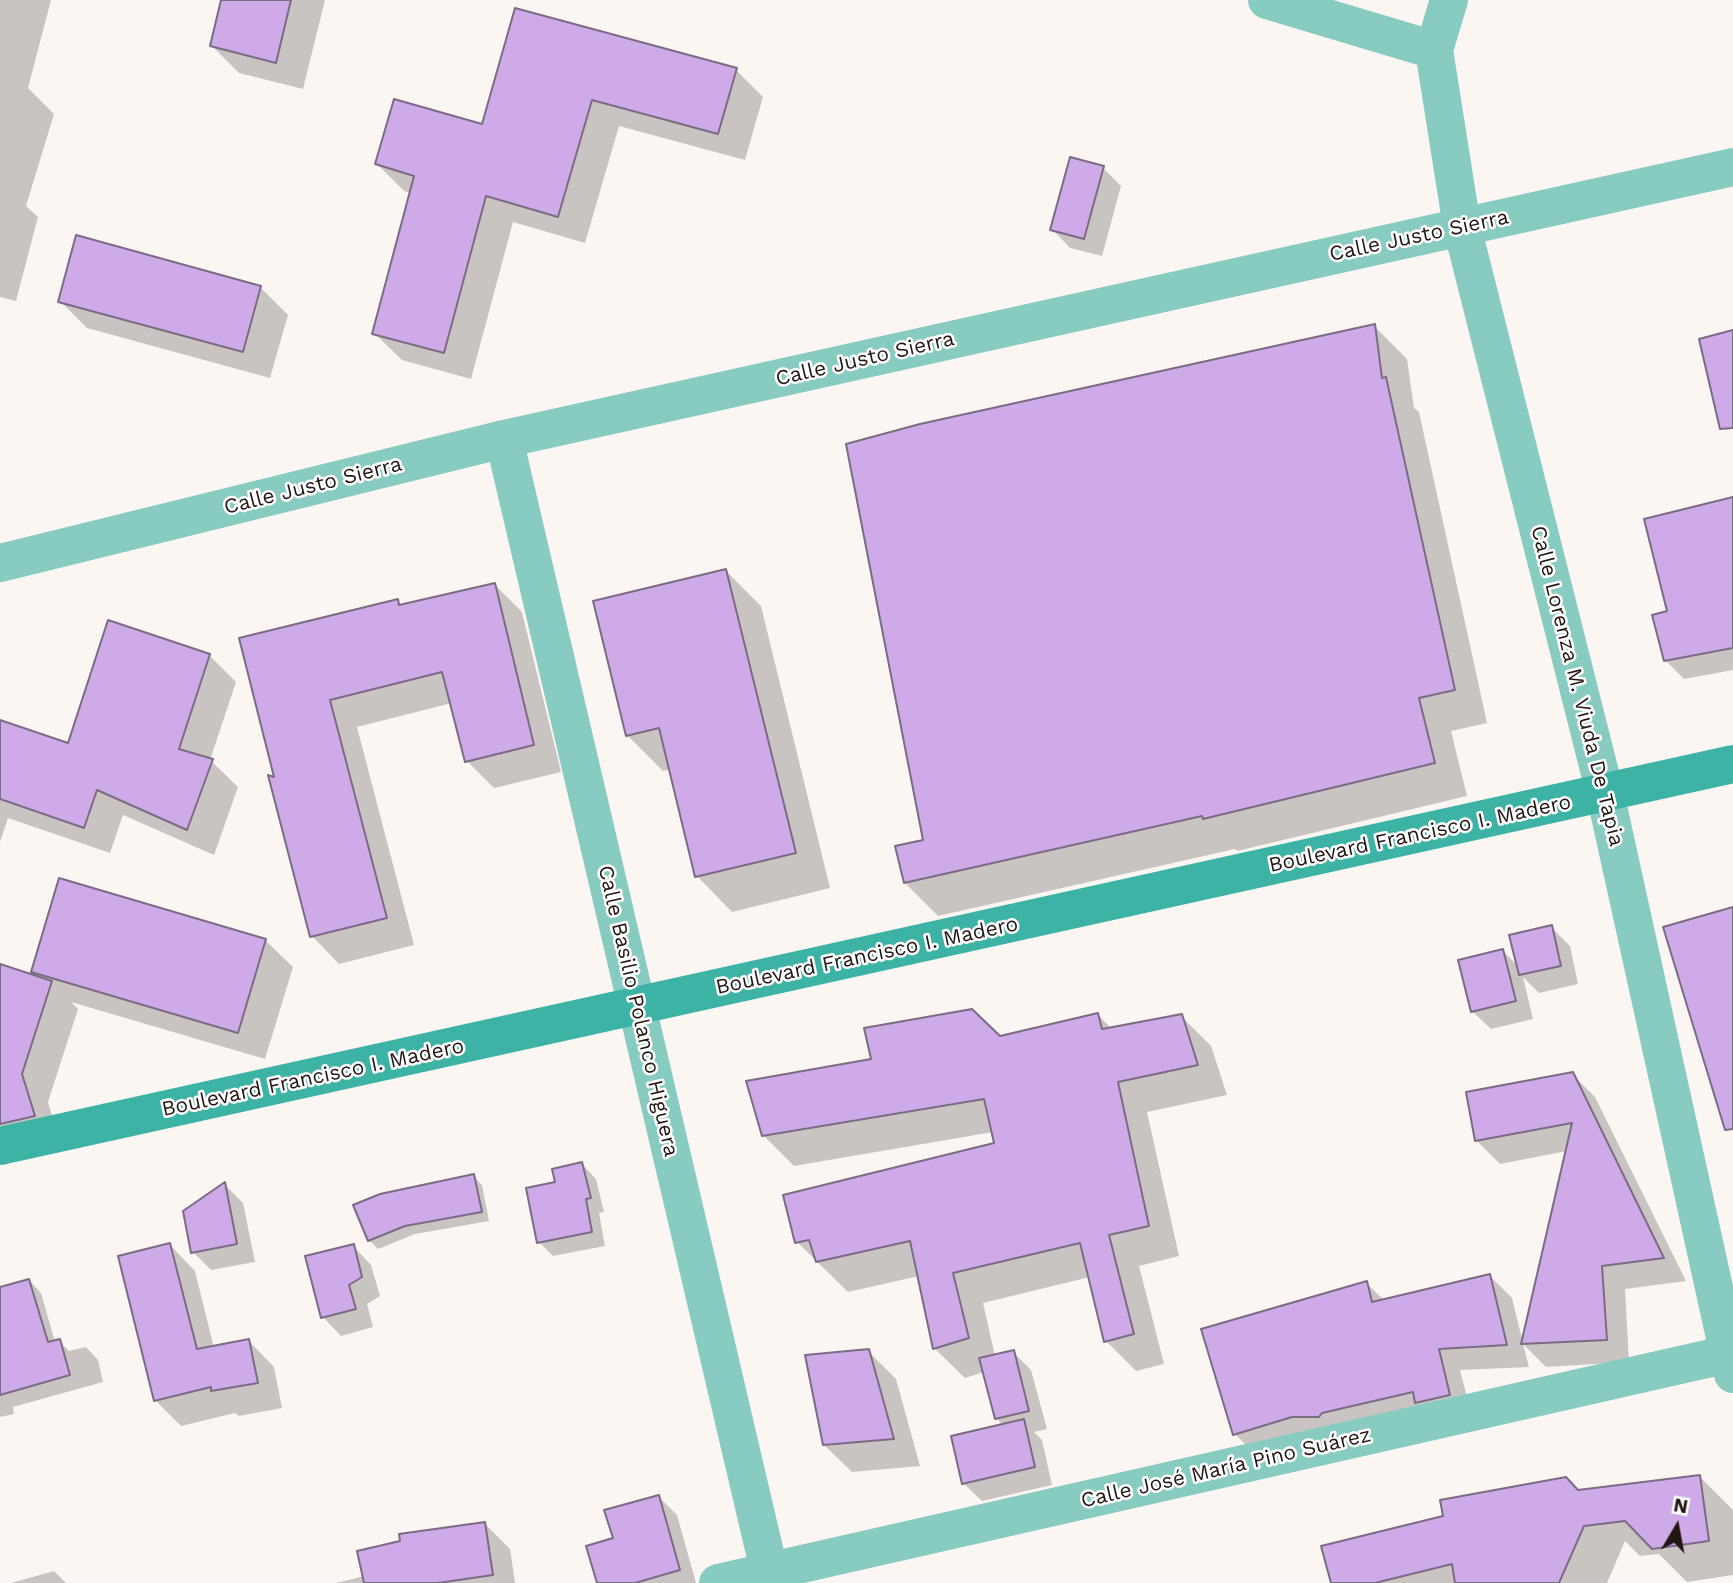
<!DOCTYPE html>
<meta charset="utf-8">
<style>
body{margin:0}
#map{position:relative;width:1733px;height:1583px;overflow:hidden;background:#fcf6f3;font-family:"Work Sans",sans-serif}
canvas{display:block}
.north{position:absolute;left:1642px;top:1492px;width:70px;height:70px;-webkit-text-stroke:5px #fff;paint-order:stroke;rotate:10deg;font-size:19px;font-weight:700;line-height:28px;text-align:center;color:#211612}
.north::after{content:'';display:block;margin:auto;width:24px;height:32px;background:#211612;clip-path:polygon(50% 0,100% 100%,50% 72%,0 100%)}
</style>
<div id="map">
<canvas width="1733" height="1583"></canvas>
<div class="north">N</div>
</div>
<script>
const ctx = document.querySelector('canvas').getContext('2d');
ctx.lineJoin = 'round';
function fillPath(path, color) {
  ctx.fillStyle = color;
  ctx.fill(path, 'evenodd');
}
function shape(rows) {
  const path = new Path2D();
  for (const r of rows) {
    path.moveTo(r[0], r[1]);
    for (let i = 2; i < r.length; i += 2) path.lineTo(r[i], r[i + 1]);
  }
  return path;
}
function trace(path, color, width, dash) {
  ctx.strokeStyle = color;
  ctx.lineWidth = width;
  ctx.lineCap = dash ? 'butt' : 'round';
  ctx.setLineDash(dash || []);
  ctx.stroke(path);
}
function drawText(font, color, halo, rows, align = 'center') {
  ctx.font = font + ' "Work Sans",sans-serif';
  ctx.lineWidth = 5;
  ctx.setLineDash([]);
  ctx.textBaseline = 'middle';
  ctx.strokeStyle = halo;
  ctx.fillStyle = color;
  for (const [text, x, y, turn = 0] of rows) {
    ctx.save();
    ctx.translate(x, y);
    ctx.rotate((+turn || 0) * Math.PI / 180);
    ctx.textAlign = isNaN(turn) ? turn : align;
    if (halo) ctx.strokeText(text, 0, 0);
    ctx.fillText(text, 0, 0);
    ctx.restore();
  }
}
const shadow = shape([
 [0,0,51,0,28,88,54,114,26,206,38,217,16,301,0,297],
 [223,0,325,0,303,89,239,73,212,46],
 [516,10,736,70,763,97,745,160,619,126,585,243,513,222,471,379,402,360,374,333,411,193,404,191,377,164,484,126],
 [1103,168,1121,186,1102,256,1070,248,1052,229],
 [260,287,288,315,270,378,87,328,60,301],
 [1374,326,1407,359,1414,408,1419,412,1487,723,1451,731,1467,796,1237,851,1235,849,938,916,905,883,925,841],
 [1733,503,1733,670,1684,679,1665,660,1669,612],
 [726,571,761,606,830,888,732,912,697,876,671,769,663,771,627,735],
 [495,585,522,612,561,772,494,788,467,761,452,703,357,727,414,945,339,964,312,936,276,779,397,601,402,606],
 [209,655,236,682,210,760,238,787,214,855,123,815,110,853,8,818,0,842,0,722,69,745],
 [1551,927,1570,946,1578,984,1539,993,1523,977,1533,1019,1491,1029,1472,1011,1503,951,1519,967],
 [265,940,293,967,265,1059,71,1002,78,1009,48,1102,60,1142,11,1156,6,1165,0,1163,0,966,41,979,33,971],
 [1098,1015,1112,1029,1181,1016,1211,1046,1227,1095,1147,1112,1179,1256,1139,1266,1164,1364,1136,1371,1106,1341,1090,1277,983,1303,995,1356,1013,1352,1031,1370,1047,1429,1034,1432,1042,1440,1052,1485,982,1501,963,1483,1004,1426,996,1418,984,1372,965,1378,934,1348,919,1276,848,1292,797,1242,996,1144,993,1132,794,1166,763,1135,999,1037],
 [1572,1074,1595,1097,1686,1281,1625,1289,1629,1362,1546,1367,1523,1344,1529,1367,1460,1370,1472,1417,1257,1456,1235,1434,1366,1283,1385,1301,1490,1276,1512,1298,1523,1343,1567,1151,1500,1164,1477,1141],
 [582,1164,596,1179,604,1212,599,1213,605,1246,553,1256,539,1242,557,1183],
 [473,1176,482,1185,489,1221,415,1234,378,1249,369,1240],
 [225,1185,243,1203,255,1262,211,1270,193,1252],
 [170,1245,195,1271,214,1348,249,1341,274,1367,282,1408,239,1416,235,1413,181,1426,155,1400],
 [353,1246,371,1265,380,1296,367,1304,373,1327,341,1336,323,1317],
 [29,1280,41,1293,55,1342,59,1341,69,1351,86,1347,98,1360,103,1382,13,1407,14,1414,0,1417,0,1288],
 [868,1351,896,1379,920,1466,852,1472,824,1445],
 [1699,1476,1733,1510,1733,1575,1687,1582,1659,1554,1640,1556,1625,1541,1607,1583,1332,1583,1578,1492],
 [659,1497,677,1515,696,1583,599,1583,615,1539],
 [484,1523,510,1549,515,1583,336,1583,365,1576],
 [54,1571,66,1583,11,1583]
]);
const building = shape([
 [221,0,291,0,276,63,210,46,221,0],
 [515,8,737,68,718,134,592,100,558,217,486,196,444,353,372,334,414,176,375,164,394,99,482,124,515,8],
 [1070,157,1104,166,1084,239,1050,230,1070,157],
 [76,235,261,286,243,352,58,302,76,235],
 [1375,324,1382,378,1386,377,1455,690,1419,698,1435,763,1203,819,1202,816,904,883,895,846,923,840,846,444,920,424,1375,324],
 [1733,330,1733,428,1720,429,1699,339,1733,330],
 [1733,497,1733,648,1664,661,1652,615,1667,611,1644,519,1733,497],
 [726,569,796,853,695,877,659,728,626,736,593,601,726,569],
 [495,583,534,745,465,762,442,672,330,700,387,918,310,937,268,775,274,777,239,638,398,599,399,605,495,583],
 [108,620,210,654,179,749,213,759,187,830,97,790,84,828,0,799,0,720,68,743,108,620],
 [59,878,266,939,238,1033,31,972,59,878],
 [1733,907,1733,1129,1725,1130,1663,927,1733,907],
 [1552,925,1561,966,1519,975,1509,935,1552,925],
 [1503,949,1516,1001,1471,1012,1458,960,1503,949],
 [0,964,52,981,22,1074,35,1116,0,1124,0,964],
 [972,1009,1000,1036,1098,1013,1102,1029,1182,1014,1198,1065,1118,1082,1149,1226,1109,1235,1134,1334,1104,1342,1080,1243,953,1273,969,1338,933,1349,910,1241,816,1262,809,1240,795,1243,783,1195,994,1143,984,1099,762,1136,746,1081,871,1059,864,1028,972,1009],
 [1573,1072,1664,1258,1602,1266,1607,1340,1521,1344,1572,1123,1475,1141,1466,1092,1573,1072],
 [582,1162,591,1198,586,1199,592,1232,537,1243,526,1188,555,1182,552,1169,582,1162],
 [474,1174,482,1212,405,1226,368,1241,353,1205,380,1194,474,1174],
 [225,1182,237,1244,191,1253,183,1211,225,1182],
 [170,1243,197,1349,249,1339,258,1383,211,1391,211,1387,154,1401,118,1256,170,1243],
 [354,1244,362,1277,349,1285,356,1309,321,1318,305,1256,354,1244],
 [1490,1274,1507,1345,1439,1349,1450,1395,1415,1403,1413,1392,1322,1413,1319,1417,1292,1417,1233,1435,1201,1329,1367,1281,1372,1302,1490,1274],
 [29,1279,48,1342,60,1339,70,1375,0,1395,0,1287,29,1279],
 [869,1349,894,1439,823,1445,805,1355,869,1349],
 [1014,1350,1029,1411,995,1419,979,1358,1014,1350],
 [1024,1419,1035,1467,962,1484,951,1436,1024,1419],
 [1700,1475,1709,1541,1652,1549,1625,1521,1584,1526,1559,1583,1455,1583,1452,1564,1375,1583,1331,1583,1321,1546,1443,1516,1440,1500,1566,1477,1578,1490,1700,1475],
 [659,1495,680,1570,635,1583,597,1583,586,1546,613,1538,604,1510,659,1495],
 [485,1522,493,1575,438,1583,364,1583,357,1551,400,1541,399,1534,485,1522]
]);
const street = shape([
 [1267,0,1434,50],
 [1449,0,1434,50,1462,227,1605,793,1733,1374],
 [504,439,772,1583],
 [0,563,504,439,1733,167],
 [718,1583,1733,1353]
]);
const secondary = shape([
 [0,1146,1733,764]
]);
const streetNames = [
 ["Calle Justo Sierra",1419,236,-12],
 ["Calle Justo Sierra",865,359,-13],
 ["Calle Justo Sierra",313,486,-14],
 ["Calle Lorenza M. Viuda De Tapia",1577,686,76],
 ["Boulevard Francisco I. Madero",1420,834,-12],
 ["Boulevard Francisco I. Madero",867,956,-12],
 ["Calle Basilio Polanco Higuera",638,1011,77],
 ["Boulevard Francisco I. Madero",313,1078,-12],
 ["Calle José María Pino Suárez",1226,1468,-13]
];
fillPath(shadow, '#0003');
fillPath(building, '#cfaae8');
trace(building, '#7a6c84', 2);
trace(street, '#87cbc1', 38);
trace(secondary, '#3db3a6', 38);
drawText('21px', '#211612', '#fff', streetNames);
</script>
